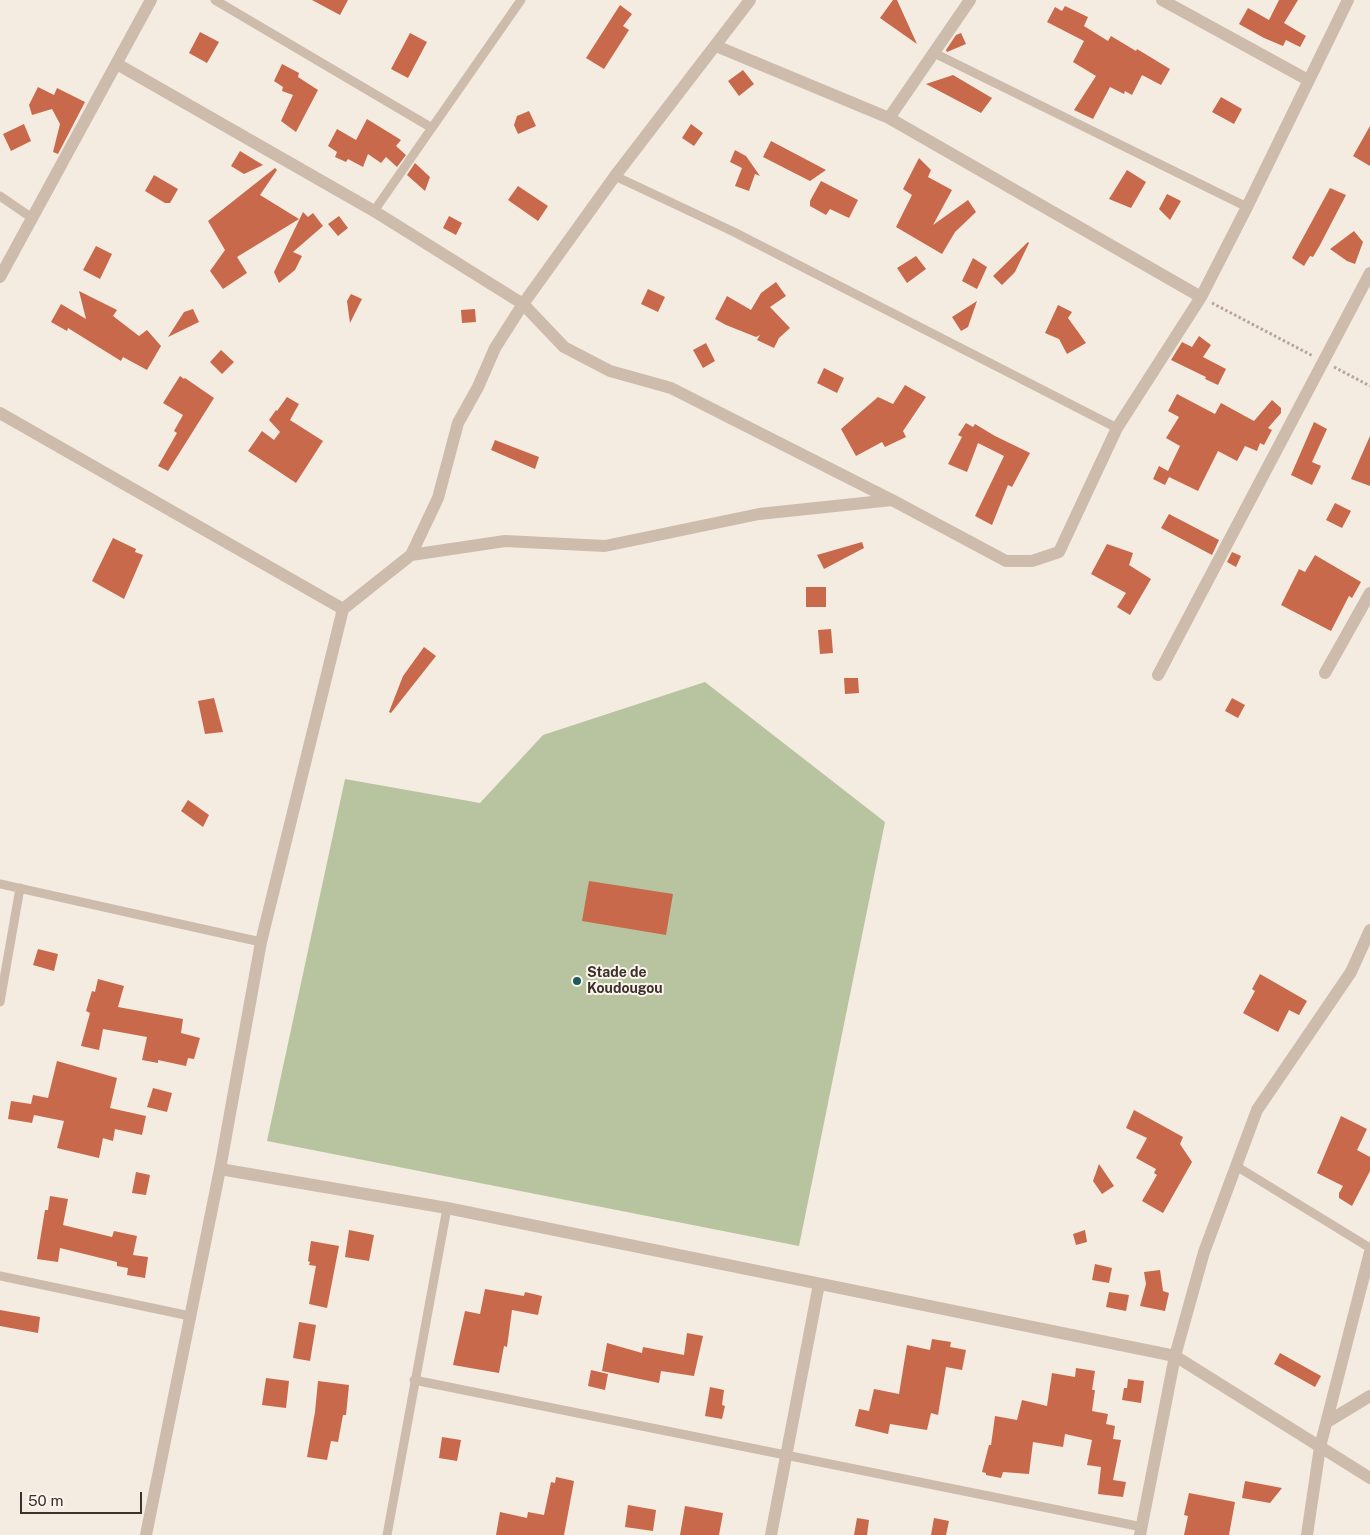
<!DOCTYPE html>
<style>
body{margin:0}
#map{position:relative;width:1370px;height:1535px;overflow:hidden;background:#f4ebe1;font-family:"Public Sans",sans-serif}
canvas{display:block}
.scale{position:absolute;left:20px;top:1492px;width:122px;height:22px;box-sizing:border-box;border:2px solid #3b302b;border-top:0;padding-left:6px;font-size:15px;line-height:18px;white-space:nowrap;color:#3b302b;-webkit-text-stroke:4px #fbf5ee;paint-order:stroke}
</style>
<div id="map">
<canvas width="1370" height="1535"></canvas>
<div class="scale">50 m</div>
</div>
<script>
const ctx = document.querySelector('canvas').getContext('2d');
ctx.lineJoin = 'round';
function fillPath(path, color) {
  ctx.fillStyle = color;
  ctx.fill(path, 'evenodd');
}
function shape(rows) {
  const path = new Path2D();
  for (const r of rows) {
    path.moveTo(r[0], r[1]);
    for (let i = 2; i < r.length; i += 2) path.lineTo(r[i], r[i + 1]);
  }
  return path;
}
function trace(path, color, width, dash) {
  ctx.strokeStyle = color;
  ctx.lineWidth = width;
  ctx.lineCap = dash ? 'butt' : 'round';
  ctx.setLineDash(dash || []);
  ctx.stroke(path);
}
function drawText(font, color, halo, rows, align = 'center') {
  ctx.font = font + ' "Public Sans",sans-serif';
  ctx.lineWidth = 4;
  ctx.setLineDash([]);
  ctx.textBaseline = 'middle';
  ctx.strokeStyle = halo;
  ctx.fillStyle = color;
  for (const [text, x, y, turn = 0] of rows) {
    ctx.save();
    ctx.translate(x, y);
    ctx.rotate((+turn || 0) * Math.PI / 180);
    ctx.textAlign = isNaN(turn) ? turn : align;
    if (halo) ctx.strokeText(text, 0, 0);
    ctx.fillText(text, 0, 0);
    ctx.restore();
  }
}
const green = shape([
 [705,682,885,822,799,1246,267,1141,345,779,480,803,543,735]
]);
const building = shape([
 [312,0,348,0,340,15],
 [893,0,897,0,917,44,880,18],
 [1279,0,1298,0,1284,23,1306,36,1300,47,1286,40,1283,46,1264,38,1239,24,1248,8,1269,20],
 [620,5,632,14,623,26,629,30,604,69,586,58],
 [1065,6,1088,17,1084,26,1108,41,1111,36,1136,51,1137,49,1170,69,1161,85,1142,75,1132,95,1125,91,1124,94,1110,87,1093,119,1074,110,1096,76,1073,62,1084,41,1047,22,1055,7,1062,11],
 [200,32,219,42,207,63,189,53],
 [410,33,427,42,408,78,391,69],
 [961,33,966,44,947,52,946,50,956,35],
 [282,64,299,73,298,77,318,90,296,132,281,121,293,95,282,91,283,87,274,81],
 [743,70,754,84,739,96,728,81],
 [953,75,992,98,981,113,926,84],
 [38,87,54,95,57,88,85,102,58,154,53,152,60,124,52,109,32,115,29,105],
 [1221,97,1242,109,1234,124,1212,112],
 [529,111,536,126,518,134,514,125,517,116],
 [367,119,401,140,396,146,406,155,397,167,386,157,381,163,368,154,363,167,348,159,346,162,335,157,337,152,328,146,337,129,356,140],
 [24,124,31,141,11,151,3,134],
 [691,124,703,133,694,146,682,138],
 [1370,126,1370,166,1353,156],
 [771,141,826,170,810,181,763,157],
 [735,150,746,156,760,176,755,174,749,191,735,186,742,168,730,162],
 [240,151,263,165,244,174,231,166],
 [919,158,931,170,928,177,952,190,933,225,968,200,976,212,955,232,942,254,896,227,912,195,903,189],
 [415,163,430,177,425,191,407,175],
 [275,168,277,170,260,195,299,219,237,257,247,273,223,289,210,271,225,250,208,221],
 [1127,170,1146,182,1131,208,1109,199],
 [154,175,178,189,170,203,165,203,145,191],
 [821,181,858,200,849,218,830,209,826,215,810,206,810,201],
 [518,186,548,206,538,221,508,200],
 [1330,188,1346,195,1320,245,1313,257,1310,256,1304,266,1292,258],
 [1167,194,1181,201,1170,220,1159,209],
 [303,212,308,217,313,213,323,226,293,252,302,256,295,270,279,283,274,272],
 [339,216,348,228,338,236,328,224],
 [449,216,462,223,456,235,443,228],
 [1354,231,1363,242,1355,264,1347,261,1330,249],
 [1028,242,1029,243,1015,272,1002,285,993,276],
 [96,246,112,254,100,279,83,270],
 [916,256,926,269,907,283,897,268],
 [973,258,987,267,977,289,962,281],
 [776,282,786,296,770,307,790,328,779,338,774,348,757,340,760,335,756,337,726,325,715,319,727,296,751,310,761,293],
 [648,289,665,297,658,312,641,304],
 [79,291,117,310,113,316,139,336,147,330,161,346,147,370,123,357,121,361,68,328,67,331,51,322,61,304,86,319],
 [351,294,362,299,350,323,347,301],
 [977,301,968,327,961,331,952,317],
 [1058,305,1072,312,1068,318,1086,343,1067,354,1059,339,1045,333],
 [193,309,199,322,168,337,184,312],
 [475,309,476,322,462,323,461,310],
 [1199,336,1211,345,1203,357,1226,369,1218,385,1205,379,1206,377,1171,360,1182,342,1192,347],
 [706,343,715,361,703,368,693,350],
 [221,350,234,362,222,374,210,362],
 [824,368,844,378,837,393,817,383],
 [180,376,184,379,185,378,214,398,168,471,158,466,177,433,174,431,183,415,163,403],
 [905,385,926,397,903,431,906,437,885,447,882,442,856,456,841,429,878,397,893,404],
 [1177,394,1215,414,1221,403,1254,421,1272,400,1281,408,1281,413,1268,428,1272,430,1264,445,1260,443,1257,451,1245,446,1237,461,1218,451,1198,491,1169,477,1165,485,1153,479,1159,466,1168,471,1180,446,1166,438,1179,417,1168,411],
 [287,397,299,404,290,420,323,441,296,483,248,451,262,431,274,440,280,432,269,420,276,410,277,411],
 [1314,422,1327,429,1312,462,1321,466,1312,485,1291,475],
 [966,423,973,427,975,424,995,436,1030,453,1012,487,1008,485,992,525,975,516,1004,456,978,443,967,472,948,464,962,437,958,435],
 [1370,436,1370,486,1351,479],
 [495,440,539,457,535,469,491,450],
 [1335,503,1351,511,1342,528,1326,520],
 [1169,514,1219,540,1212,555,1161,528],
 [113,538,136,549,135,552,143,555,124,599,92,581],
 [862,542,864,548,824,569,817,555],
 [1107,544,1133,553,1129,565,1151,579,1130,615,1117,607,1126,593,1091,574],
 [1232,552,1241,556,1236,567,1227,562],
 [1315,555,1361,582,1352,598,1349,596,1331,631,1281,605,1299,569,1305,572],
 [806,587,826,587,826,607,806,607],
 [831,629,833,653,820,654,818,630],
 [424,647,436,656,391,713,389,712,403,676],
 [844,678,858,678,859,693,845,694],
 [214,698,223,732,205,734,198,701],
 [1232,698,1245,705,1238,718,1225,711],
 [188,800,209,815,203,827,181,811],
 [589,881,673,894,666,935,582,921],
 [38,949,58,954,54,971,33,965],
 [1260,974,1307,1001,1299,1015,1289,1010,1278,1032,1243,1013,1255,991,1252,989],
 [98,979,124,986,118,1007,183,1019,181,1033,200,1038,194,1059,188,1058,186,1066,158,1060,158,1063,142,1060,147,1037,103,1029,99,1050,81,1046,90,1013,86,1011,92,991,95,992],
 [57,1061,117,1078,110,1108,146,1116,142,1135,115,1129,113,1141,103,1138,99,1158,57,1148,64,1121,34,1115,32,1123,8,1119,11,1101,31,1104,33,1095,48,1098],
 [153,1088,172,1093,167,1112,147,1107],
 [1134,1110,1183,1137,1180,1144,1192,1162,1163,1213,1142,1201,1157,1175,1154,1173,1156,1169,1136,1158,1147,1138,1126,1128],
 [1341,1116,1367,1129,1357,1150,1370,1157,1370,1171,1352,1206,1339,1198,1339,1193,1343,1186,1317,1173],
 [1099,1164,1114,1186,1102,1194,1093,1181],
 [136,1172,150,1175,146,1195,132,1193],
 [50,1196,68,1199,63,1225,112,1237,114,1231,137,1236,133,1255,148,1257,145,1278,127,1275,128,1268,117,1266,117,1262,60,1248,58,1262,37,1259,45,1210,48,1210],
 [349,1230,374,1235,369,1261,345,1257],
 [1085,1230,1087,1242,1076,1245,1073,1234],
 [311,1241,339,1246,327,1308,309,1304,316,1266,309,1265,310,1262,308,1261],
 [1095,1264,1112,1268,1109,1283,1092,1280],
 [1160,1270,1163,1291,1169,1293,1165,1311,1140,1306,1146,1284,1144,1272],
 [485,1289,524,1296,525,1292,542,1296,538,1315,512,1310,507,1347,504,1346,499,1373,453,1365,465,1311,480,1314],
 [1109,1292,1129,1295,1126,1311,1106,1307],
 [0,1310,40,1317,38,1333,0,1326],
 [299,1322,316,1325,310,1361,293,1358],
 [687,1333,703,1336,694,1376,661,1371,659,1383,602,1371,607,1343,642,1353,643,1347,684,1355],
 [932,1339,951,1342,950,1347,966,1350,962,1370,946,1367,938,1415,931,1413,927,1430,890,1424,888,1434,855,1426,859,1409,869,1411,874,1389,899,1394,907,1345,930,1350],
 [1280,1353,1321,1376,1315,1387,1274,1364],
 [1076,1368,1095,1371,1092,1390,1095,1390,1092,1411,1108,1414,1106,1424,1115,1426,1113,1439,1121,1440,1113,1480,1126,1482,1123,1497,1098,1494,1101,1467,1087,1465,1092,1440,1065,1434,1063,1447,1033,1442,1029,1474,1003,1472,1001,1478,986,1475,986,1473,982,1472,989,1445,991,1445,995,1416,1017,1420,1022,1400,1047,1406,1052,1373,1075,1377],
 [591,1370,608,1374,605,1390,588,1386],
 [266,1378,289,1381,286,1408,262,1405],
 [1128,1379,1144,1381,1141,1403,1122,1400,1124,1388,1127,1388],
 [318,1381,349,1385,346,1415,343,1415,338,1442,331,1441,327,1460,307,1457,315,1412],
 [710,1387,724,1390,722,1405,725,1406,722,1419,705,1416],
 [442,1437,461,1440,457,1461,439,1458],
 [556,1477,574,1481,564,1535,496,1535,500,1512,527,1518,528,1512,544,1515,551,1482,555,1483],
 [1245,1481,1282,1488,1270,1503,1242,1498],
 [1189,1493,1235,1502,1229,1535,1184,1535,1188,1516,1184,1515],
 [628,1505,656,1510,653,1531,625,1527],
 [685,1506,723,1513,719,1535,680,1535],
 [857,1518,869,1520,867,1535,854,1535],
 [934,1518,949,1521,946,1535,931,1535]
]);
const path = shape([
 [1212,303,1313,356],
 [1334,367,1370,386]
]);
const service = shape([
 [215,0,432,128],
 [934,53,1247,207],
 [615,176,734,232,1117,428],
 [0,196,32,218],
 [374,211,521,0],
 [0,884,261,942],
 [0,1002,20,888],
 [1236,1166,1370,1248],
 [0,1276,190,1316],
 [414,1380,1142,1527],
 [387,1535,447,1208]
]);
const minor = shape([
 [1162,0,1308,80],
 [716,46,889,118,1201,297],
 [117,64,374,211,523,304,564,347,610,371,671,388,892,500,1006,561,1032,561,1059,552,1117,428,1201,297,1247,207,1348,0],
 [889,118,970,0],
 [0,277,151,0],
 [0,413,343,609,411,555,505,541,605,546,759,514,892,500],
 [411,555,438,498,458,423,478,387,495,348,523,304,615,176,750,0],
 [1325,673,1370,593],
 [1158,675,1370,273],
 [220,1169,447,1208,1175,1356,1370,1478],
 [1327,1422,1370,1396],
 [146,1535,220,1169,261,942,343,609],
 [771,1535,819,1284],
 [1140,1535,1175,1356,1204,1252,1257,1110,1351,972,1370,930],
 [1307,1535,1320,1447,1370,1252]
]);
const markers = [
 [577,981,5,"#1f5a5e"]
];
const poiNames = [
 ["Stade de",587,973],
 ["Koudougou",587,989]
];
fillPath(green, '#b8c4a0');
fillPath(building, '#c8694b');
trace(path, '#b9a596', 3, [2.5, 2.5]);
trace(service, '#cdbbac', 9);
trace(minor, '#cdbbac', 12);
for (const [x, y, r, color] of markers) {
  const dot = new Path2D();
  dot.arc(x, y, r, 0, 2 * Math.PI);
  ctx.fillStyle = color;
  ctx.fill(dot);
  trace(dot, '#fbf5ee', 2);
}
drawText('bold 14px', '#3b302b', '#fbf5ee', poiNames, 'left');
</script>
